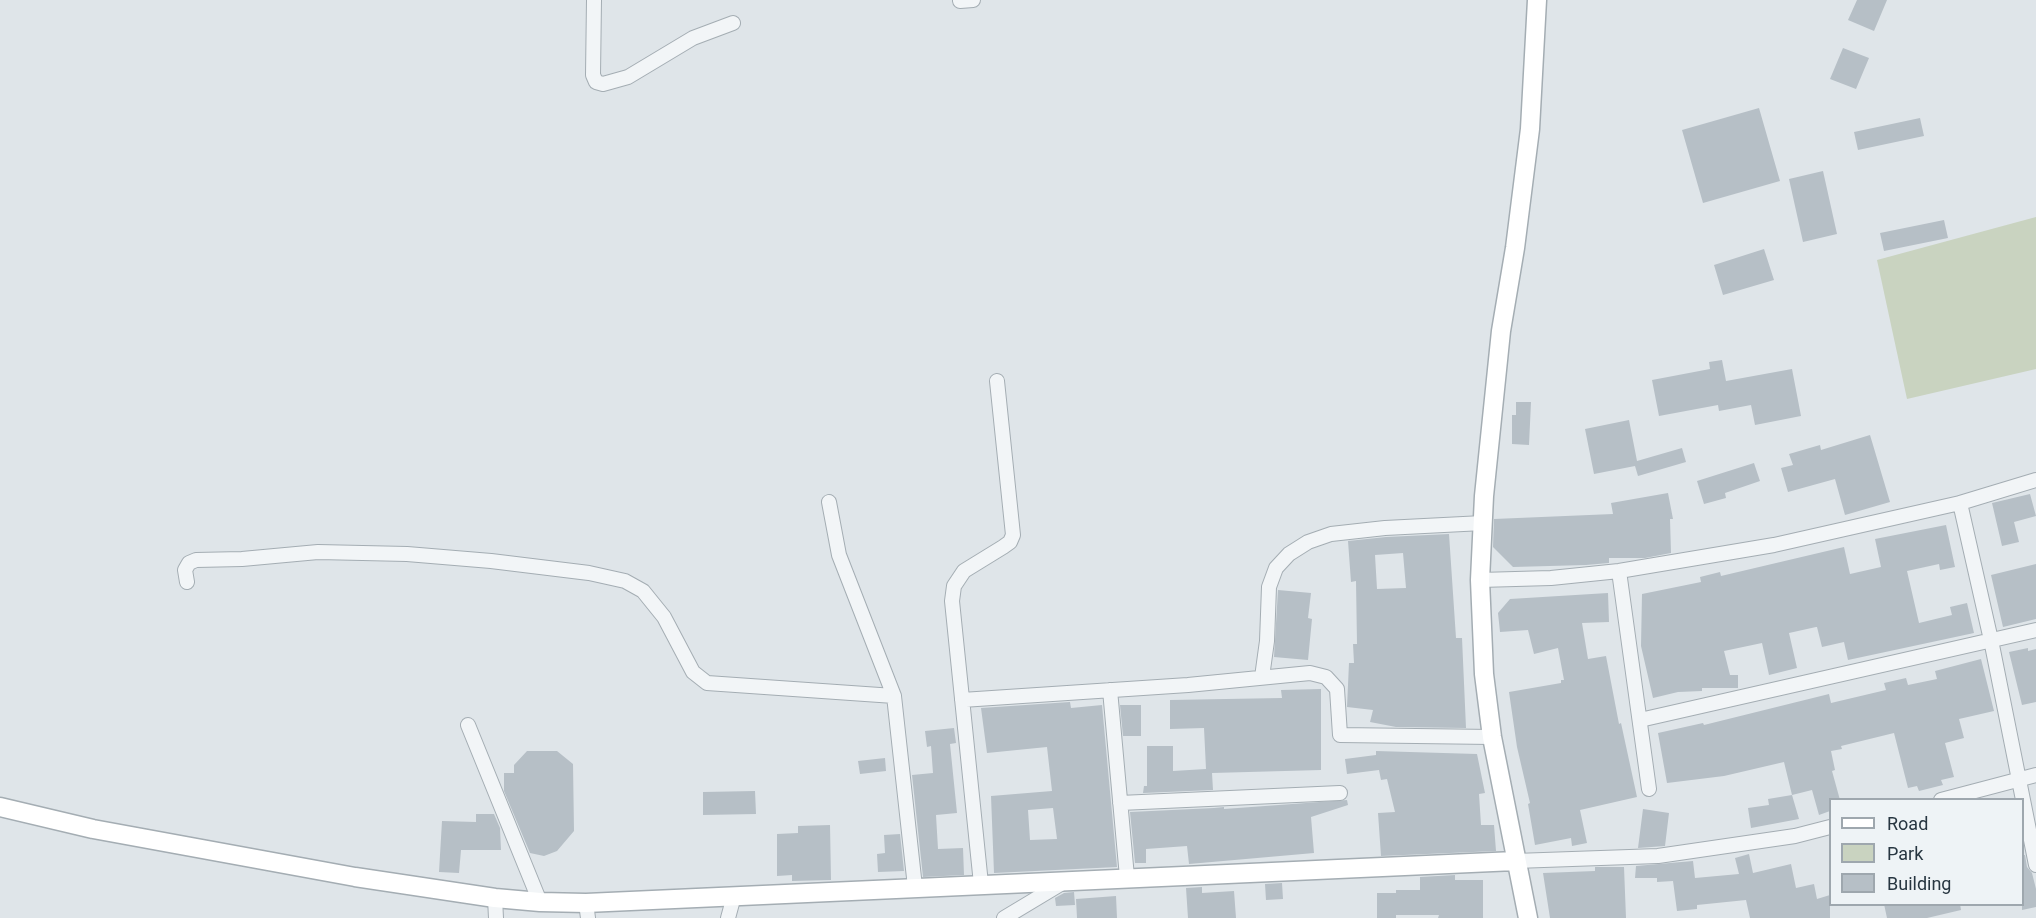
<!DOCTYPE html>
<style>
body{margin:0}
#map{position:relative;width:2036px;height:918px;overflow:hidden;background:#dfe5e9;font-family:Roboto,sans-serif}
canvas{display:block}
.legend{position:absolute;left:1829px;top:798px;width:195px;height:108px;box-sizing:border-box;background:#eef3f6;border:2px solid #9ea7ae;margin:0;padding:8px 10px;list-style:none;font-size:18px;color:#273641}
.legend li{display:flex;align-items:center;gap:12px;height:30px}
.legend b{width:30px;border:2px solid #9ea7ae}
</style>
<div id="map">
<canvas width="2036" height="918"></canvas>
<ul class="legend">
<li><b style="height:8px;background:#fff"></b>Road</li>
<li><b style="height:16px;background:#c9d3c0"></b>Park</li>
<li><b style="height:16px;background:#b6bfc6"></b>Building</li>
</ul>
</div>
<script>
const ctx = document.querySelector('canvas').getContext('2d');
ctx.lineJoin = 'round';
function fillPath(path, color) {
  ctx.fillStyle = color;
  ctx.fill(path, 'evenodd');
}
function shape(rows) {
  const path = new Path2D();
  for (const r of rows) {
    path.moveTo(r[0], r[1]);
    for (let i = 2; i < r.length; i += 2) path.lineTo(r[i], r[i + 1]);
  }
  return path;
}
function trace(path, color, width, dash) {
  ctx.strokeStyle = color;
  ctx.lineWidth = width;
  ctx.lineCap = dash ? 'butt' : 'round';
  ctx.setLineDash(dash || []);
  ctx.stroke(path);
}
const green = shape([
 [2036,217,2036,369,1907,399,1877,260]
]);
const building = shape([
 [1857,0,1887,0,1874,31,1848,20],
 [1843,48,1869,58,1856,89,1830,79],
 [1759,108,1780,181,1703,203,1682,130],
 [1920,118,1924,136,1858,150,1854,132],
 [1823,171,1837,234,1803,242,1789,179],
 [1944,220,1948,238,1884,251,1880,233],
 [1764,249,1774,280,1723,295,1714,265],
 [1722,360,1726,381,1792,369,1801,416,1755,425,1751,405,1719,411,1718,405,1659,416,1652,380,1710,369,1709,362],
 [1516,402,1531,402,1529,445,1512,444,1512,415,1516,415],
 [1629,420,1637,461,1682,448,1686,462,1638,476,1635,466,1594,474,1585,429],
 [1870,435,1890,502,1845,515,1835,479,1788,492,1781,468,1793,465,1789,454,1820,445,1821,450],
 [1754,463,1760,481,1725,493,1726,498,1704,504,1697,481],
 [1668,493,1673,519,1670,519,1671,553,1645,558,1609,558,1609,563,1586,565,1513,567,1493,547,1494,519,1613,514,1611,503],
 [2030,494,2036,516,2014,522,2019,542,2002,546,1992,503],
 [1946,525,1955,567,1940,570,1939,564,1907,571,1919,623,1952,615,1950,607,1967,603,1974,633,1848,660,1844,642,1822,647,1817,627,1816,627,1789,633,1797,668,1769,675,1762,643,1724,651,1730,675,1738,675,1738,688,1702,688,1702,691,1678,692,1653,698,1641,646,1642,594,1701,582,1700,577,1720,572,1721,576,1844,547,1850,574,1881,567,1875,539],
 [1449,534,1456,638,1462,638,1466,728,1396,727,1370,722,1373,710,1347,707,1349,663,1354,663,1353,644,1357,644,1356,581,1351,582,1348,541,1386,537],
 [1403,553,1406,588,1377,589,1375,555],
 [2036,564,2036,619,2003,627,1991,575],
 [1278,590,1311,593,1308,618,1312,619,1308,660,1274,657],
 [1608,593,1609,622,1582,623,1588,659,1606,656,1619,724,1621,723,1637,797,1580,810,1587,843,1572,846,1571,838,1535,845,1528,804,1530,803,1517,747,1509,692,1561,683,1561,680,1564,680,1558,648,1534,654,1528,630,1500,632,1498,613,1510,599],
 [2028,648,2028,651,2036,649,2036,702,2022,705,2009,652],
 [1981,659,1994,711,1959,719,1964,738,1945,743,1954,777,1941,780,1943,785,1919,791,1917,786,1908,788,1894,733,1841,746,1842,749,1831,751,1835,770,1832,771,1840,800,1830,800,1830,811,1819,815,1812,790,1792,795,1799,819,1751,828,1748,808,1769,805,1768,799,1792,795,1784,762,1724,776,1667,783,1658,733,1703,723,1704,725,1829,694,1831,703,1886,690,1884,683,1906,678,1908,685,1937,679,1935,671],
 [1321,689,1321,770,1212,773,1213,790,1143,793,1144,786,1147,786,1147,746,1173,746,1173,771,1206,769,1204,728,1170,729,1170,700,1282,698,1281,690],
 [1070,702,1071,708,1102,705,1117,867,994,873,991,796,1052,791,1047,747,987,753,981,708],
 [1053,808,1057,839,1030,840,1028,810],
 [1120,705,1141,705,1141,736,1123,736],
 [954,728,956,743,950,744,957,813,936,815,938,849,963,848,964,875,923,877,912,775,933,773,931,746,927,747,925,731],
 [527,751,557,751,573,764,574,831,557,851,544,856,530,853,504,791,504,773,514,773,514,765],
 [1376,751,1477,754,1485,793,1479,794,1481,825,1494,825,1496,851,1381,856,1378,813,1395,812,1387,779,1381,780,1379,770,1347,774,1345,759,1376,755],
 [885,758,886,771,860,774,858,761],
 [755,791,756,814,703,815,703,792],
 [1347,800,1348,805,1311,817,1314,853,1189,864,1187,846,1146,849,1146,863,1135,863,1130,812,1214,808,1224,807,1224,809],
 [1643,809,1669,813,1665,846,1638,848],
 [476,814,494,814,500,828,501,850,461,850,459,873,439,872,442,821,476,822],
 [830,825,831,880,792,881,792,875,777,876,777,834,798,833,798,826],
 [900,834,904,871,878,872,877,854,885,853,884,835],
 [1749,854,1753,873,1791,864,1796,888,1814,884,1817,899,1830,895,1830,918,1750,918,1746,900,1697,905,1697,909,1677,911,1673,881,1657,882,1657,878,1635,878,1636,866,1693,861,1695,878,1739,874,1735,858],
 [2022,855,2025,855,2027,867,2032,873,2036,889,2036,907,2022,910],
 [1595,867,1624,867,1626,918,1550,918,1543,873,1595,871],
 [1455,875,1455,880,1483,880,1483,918,1438,918,1439,915,1396,915,1396,918,1377,918,1377,893,1396,893,1396,890,1420,890,1420,877],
 [1282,883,1283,899,1266,900,1265,884],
 [1202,887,1202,893,1234,891,1236,918,1188,918,1186,888],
 [1074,892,1075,905,1056,906,1055,898,1064,893],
 [1116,896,1117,918,1077,918,1076,899],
 [1884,904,1960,904,1961,910,1927,918,1887,918]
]);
const street = shape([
 [594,0,593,75,596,82,603,84,628,77,693,38,733,23],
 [960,1,973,0],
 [829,502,839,555,894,696,915,887],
 [1960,503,2036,480],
 [1619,571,1649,789],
 [1480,580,1551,578,1619,571,1774,545,1960,503,1991,640,2036,865],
 [187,582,185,570,189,563,196,560,242,559,318,552,407,554,491,561,589,573,625,581,643,591,664,617,693,672,707,683,894,696],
 [1262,677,1267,641,1269,587,1276,568,1289,554,1308,542,1331,534,1385,528,1483,523],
 [1110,690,1127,877],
 [962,700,1188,685,1310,673,1326,677,1337,689,1340,735,1492,737],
 [1640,720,2036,630],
 [468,725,540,902],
 [1941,800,2036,775],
 [1120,803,1340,793],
 [1515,861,1658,856,1795,836,1830,827],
 [981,884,952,601,954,586,964,571,1003,547,1010,542,1013,535,997,381],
 [495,898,496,918],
 [586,903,588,918],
 [728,918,734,896],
 [1004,918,1064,882]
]);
const secondary = shape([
 [0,807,93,829,355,877,495,898,540,902,586,903,1515,861],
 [1528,918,1492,737,1484,674,1480,580,1484,496,1501,331,1515,248,1530,129,1537,0]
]);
fillPath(green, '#c9d3c0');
fillPath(building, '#b6bfc6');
trace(street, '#a4adb3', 16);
trace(secondary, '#a4adb3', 21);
trace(street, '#f2f5f7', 14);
trace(secondary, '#fff', 18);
</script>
